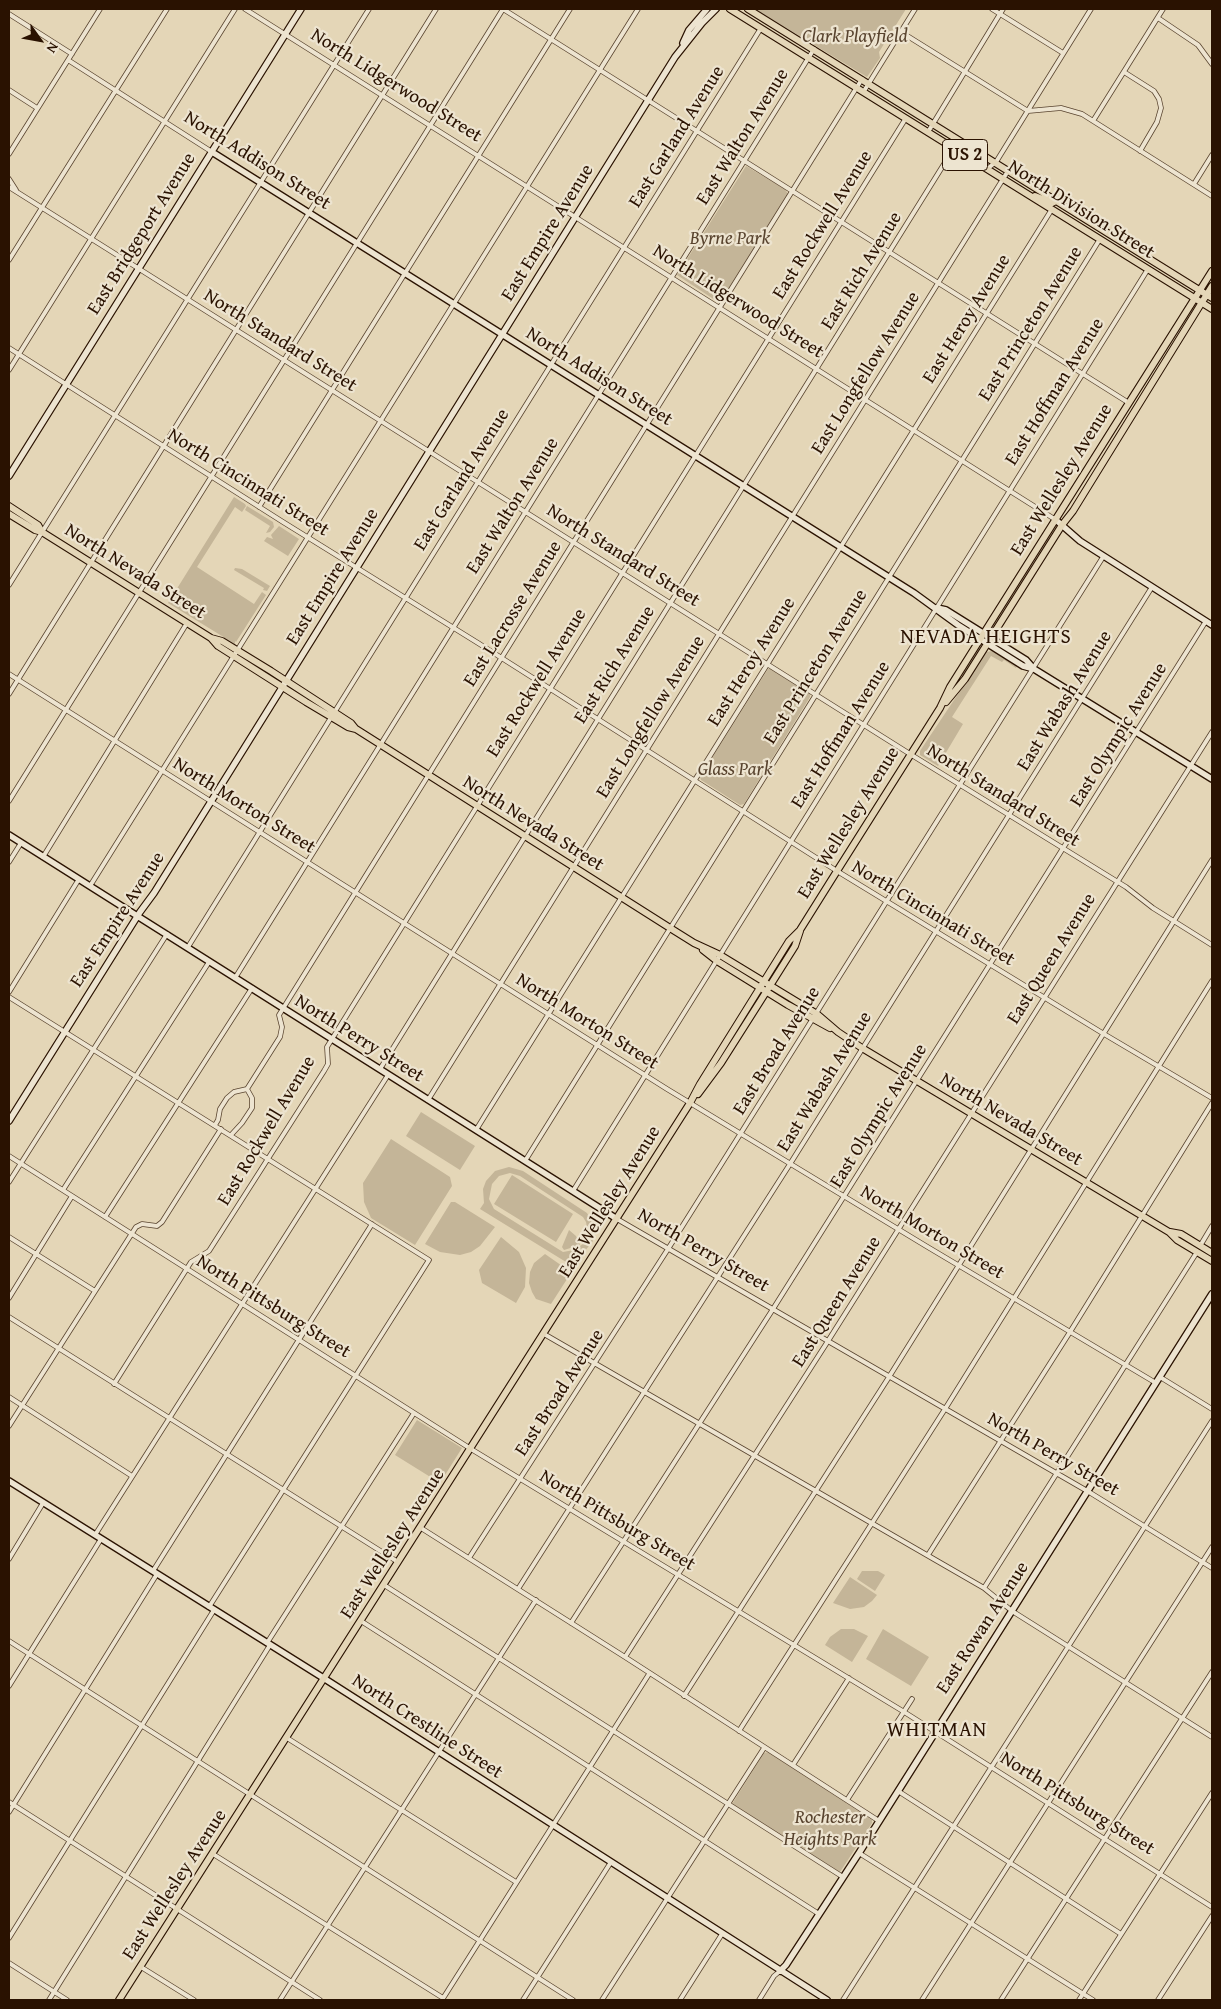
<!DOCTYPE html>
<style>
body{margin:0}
#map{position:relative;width:1221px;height:2009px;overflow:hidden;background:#e4d6b7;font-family:"Gentium Book Plus",serif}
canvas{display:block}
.frame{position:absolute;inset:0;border:10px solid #2a1201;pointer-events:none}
.north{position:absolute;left:15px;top:15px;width:50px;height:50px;-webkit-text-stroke:4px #ede4d0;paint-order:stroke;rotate:122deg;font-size:14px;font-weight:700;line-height:20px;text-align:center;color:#2a1201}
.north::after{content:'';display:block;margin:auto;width:18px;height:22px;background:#2a1201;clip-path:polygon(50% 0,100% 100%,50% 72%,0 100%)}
</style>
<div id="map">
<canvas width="1221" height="2009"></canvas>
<div class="frame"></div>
<div class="north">N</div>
</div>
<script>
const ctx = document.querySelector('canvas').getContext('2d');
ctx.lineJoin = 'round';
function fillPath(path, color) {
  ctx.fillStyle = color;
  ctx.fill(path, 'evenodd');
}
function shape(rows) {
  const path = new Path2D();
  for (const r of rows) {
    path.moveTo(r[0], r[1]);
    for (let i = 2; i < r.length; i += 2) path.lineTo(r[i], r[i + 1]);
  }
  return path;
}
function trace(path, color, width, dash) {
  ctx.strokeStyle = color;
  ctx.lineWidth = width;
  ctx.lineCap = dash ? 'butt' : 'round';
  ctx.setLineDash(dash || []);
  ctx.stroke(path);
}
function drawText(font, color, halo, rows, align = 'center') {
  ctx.font = font + ' "Gentium Book Plus",serif';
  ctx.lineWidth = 4.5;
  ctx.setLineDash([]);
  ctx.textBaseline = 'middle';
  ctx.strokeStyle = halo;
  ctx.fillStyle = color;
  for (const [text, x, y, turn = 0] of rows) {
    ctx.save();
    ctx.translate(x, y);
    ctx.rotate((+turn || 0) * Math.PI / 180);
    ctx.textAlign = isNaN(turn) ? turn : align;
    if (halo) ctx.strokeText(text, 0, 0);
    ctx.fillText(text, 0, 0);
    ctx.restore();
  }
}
const green = shape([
 [755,9,906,9,879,52,880,58,867,77],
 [746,166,785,189,788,194,721,301,718,302,677,275],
 [234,497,245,504,246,506,242,512,235,507,197,567,254,604,262,592,266,595,236,642,235,641,235,644,168,603],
 [247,506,273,522,274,527,270,532,266,533,270,526,245,510],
 [279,526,299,539,288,556,264,541,267,537,273,539,271,535],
 [235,568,242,569,270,586,267,591,263,590,264,588,234,570],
 [992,651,1017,666,1016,668,1004,660,1002,662,991,656,952,717,963,724,938,766,920,755,920,751,986,652],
 [768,669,771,669,810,693,810,697,744,804,740,805,701,780,700,777],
 [421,1112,475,1146,460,1170,406,1136],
 [391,1139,450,1177,452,1186,415,1245,371,1218,364,1202,363,1183],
 [509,1167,523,1171,587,1213,594,1226,594,1233,593,1241,584,1252,569,1258,566,1262,480,1209,484,1203,483,1189,486,1181,495,1171],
 [510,1173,520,1176,583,1217,586,1222,588,1233,583,1244,574,1250,563,1252,494,1209,489,1199,492,1184,499,1176],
 [512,1175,573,1214,556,1242,494,1204],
 [451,1202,455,1202,495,1227,480,1246,471,1252,460,1255,440,1252,425,1244],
 [569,1230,576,1236,580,1245,564,1250,562,1247],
 [501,1237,519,1252,526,1268,525,1287,516,1303,482,1283,479,1270],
 [545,1254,568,1270,569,1276,551,1304,536,1299,532,1292,529,1283,530,1272,534,1263],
 [417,1420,462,1448,440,1483,395,1455],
 [862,1571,878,1571,885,1575,875,1591,857,1579],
 [850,1577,877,1595,872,1601,864,1607,850,1609,833,1603],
 [841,1629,854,1629,868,1636,852,1662,825,1645,830,1637],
 [883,1629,929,1657,911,1686,866,1659],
 [768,1752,872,1820,872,1823,840,1872,732,1804,764,1753]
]);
const street = shape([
 [245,9,1056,520],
 [992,9,1063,53],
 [9,14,72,54],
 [1158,18,1198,45,1212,64],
 [901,32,1028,111,1061,108,1082,114,1212,196],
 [68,60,212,152],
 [1124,72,1154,91,1159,99,1161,108,1157,122,1140,151],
 [9,90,37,108],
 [864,91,915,9],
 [1093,121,1163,9],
 [928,132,1003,9],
 [9,154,100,9],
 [987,169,996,162,1091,9],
 [9,179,16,190],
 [1194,184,1212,155],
 [9,187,910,754,1126,887,1153,908,1212,945],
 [9,260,167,9],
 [9,348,283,522,478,643,837,871,1104,1034,1212,1098],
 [9,370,235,9],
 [259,507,570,9],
 [9,585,369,9],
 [9,674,667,1089,926,1246,1156,1383],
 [9,694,436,9],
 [9,801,503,9,1129,403],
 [43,857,187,623],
 [9,862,21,843],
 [90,886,638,9],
 [188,947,761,28],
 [235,978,814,49],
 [9,992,79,879],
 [9,997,429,1260,209,1607],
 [380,1069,954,148],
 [428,1100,1008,171],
 [215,1125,218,1120,220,1109,227,1098,234,1092,247,1089,280,1037,282,1027,279,1015,862,79],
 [476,1130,1052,209],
 [231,1135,242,1123,252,1108,252,1098,247,1089],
 [9,1156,471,1449,901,1710,1212,1907],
 [525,1161,1100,239],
 [9,1182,167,934],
 [63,1190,209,962],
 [573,1191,1148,269],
 [105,1217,252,988],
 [617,1219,1089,1492,1212,1568],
 [9,1237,95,1291],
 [1200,1246,1212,1226],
 [9,1298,72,1196],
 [9,1317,398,1562],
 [544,1334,984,1588,1012,1611,1212,1737],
 [1160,1377,1212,1409],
 [114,1384,191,1262,209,1251,324,1071,328,1064,327,1047,332,1039,906,118],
 [9,1397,132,1476],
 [9,1426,136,1227,142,1224,157,1226,162,1222,221,1129],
 [421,1528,625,1657,879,1821],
 [95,1535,388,1075],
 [928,1555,1070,1332,1212,1103],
 [469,1558,668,1249,1103,557],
 [9,1559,43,1503],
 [153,1571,372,1224],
 [384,1585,843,1877],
 [984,1588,1197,1252],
 [518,1589,790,1164,1152,587],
 [361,1621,819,1914],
 [571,1623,773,1309,1206,621],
 [9,1641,573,2000],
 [267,1643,414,1413],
 [625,1657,828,1341,1212,732],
 [9,1686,101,1539],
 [684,1696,889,1377,1212,860],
 [739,1731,945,1409,1212,981],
 [287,1738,516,1882],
 [793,1765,849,1678],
 [898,1791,1121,1934],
 [847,1800,912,1699],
 [9,1802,320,2000],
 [9,1812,157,1574],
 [859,1853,1093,2000],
 [213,1854,443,1998],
 [9,1938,214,1610],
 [9,1963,67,2000],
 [141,1967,194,2000],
 [49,2000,270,1645],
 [280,2000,536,1600],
 [442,2000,649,1674],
 [523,2000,611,1862],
 [602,2000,764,1748],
 [680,2000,722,1934],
 [759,2000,774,1976,780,1971],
 [843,2000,1212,1421],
 [922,2000,1212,1547],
 [1001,2000,1212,1672],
 [1079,2000,1212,1793],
 [1158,2000,1212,1916]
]);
const secondary = shape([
 [683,43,689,30,707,9],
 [212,152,914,593,958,625,1023,666,1034,669,1212,779],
 [9,476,301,9],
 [1056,520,1080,541,1212,625],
 [937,608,946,610,1026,660,1034,669],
 [9,835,617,1219],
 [9,1121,140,912,154,893,675,57,702,23,716,9],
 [9,1481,325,1679,827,2000],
 [780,1971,786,1965,859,1853,1212,1294]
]);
const primary = shape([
 [730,9,1212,309],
 [748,9,1212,298],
 [1035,196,1052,203,1056,201],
 [9,506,38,525,42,532],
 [9,514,35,530,42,532,211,638,222,641,271,671,351,723,355,728],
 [211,638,218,646,306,702,348,727,356,729,670,928,694,943,720,955,817,1014,838,1032,862,1048,1169,1232,1177,1240,1212,1261],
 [946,702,965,679,1062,525,1073,511,1212,286],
 [703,950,717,961,788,1005,830,1028],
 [698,1094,721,1063,761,1000,795,946,800,931],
 [1170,1232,1181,1234,1212,1253],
 [119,2000,690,1103,700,1084,789,941,800,930,837,871,940,708,950,687,1212,271]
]);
const shields = [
 [965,155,45]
];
const shieldNames = [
 ["US 2",965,155]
];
const parkNames = [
 ["Clark Playfield",855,37],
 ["Byrne Park",730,239],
 ["Glass Park",735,770],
 ["Rochester",830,1818],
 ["Heights Park",830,1840]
];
const streetNames = [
 ["North Lidgerwood Street",396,86,32],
 ["East Garland Avenue",677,137,-58],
 ["East Walton Avenue",743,137,-58],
 ["North Addison Street",257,161,32],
 ["North Division Street",1081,210,32],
 ["East Rockwell Avenue",823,225,-58],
 ["East Empire Avenue",548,233,-58],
 ["East Bridgeport Avenue",142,234,-58],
 ["East Rich Avenue",862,271,-58],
 ["North Lidgerwood Street",738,302,32],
 ["East Heroy Avenue",967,319,-58],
 ["East Princeton Avenue",1031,324,-58],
 ["North Standard Street",280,341,32],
 ["East Longfellow Avenue",866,373,-58],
 ["North Addison Street",599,377,32],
 ["East Hoffman Avenue",1055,392,-58],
 ["East Garland Avenue",462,480,-58],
 ["East Wellesley Avenue",1062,480,-58],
 ["North Cincinnati Street",248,483,32],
 ["East Walton Avenue",513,506,-58],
 ["North Standard Street",623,556,32],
 ["North Nevada Street",135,572,32],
 ["East Empire Avenue",333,577,-58],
 ["East Lacrosse Avenue",513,614,-58],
 ["East Heroy Avenue",752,662,-58],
 ["East Rich Avenue",615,665,-58],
 ["East Princeton Avenue",816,667,-58],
 ["East Rockwell Avenue",537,683,-58],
 ["East Wabash Avenue",1065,701,-58],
 ["East Longfellow Avenue",651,717,-58],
 ["East Hoffman Avenue",841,735,-58],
 ["East Olympic Avenue",1119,735,-58],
 ["North Standard Street",1003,796,32],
 ["North Morton Street",244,806,32],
 ["East Wellesley Avenue",849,823,-58],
 ["North Nevada Street",533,824,32],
 ["North Cincinnati Street",933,914,31],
 ["East Empire Avenue",118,920,-57],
 ["East Queen Avenue",1052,959,-58],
 ["North Morton Street",587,1022,32],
 ["North Perry Street",359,1039,32],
 ["East Broad Avenue",777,1051,-58],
 ["East Wabash Avenue",825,1082,-58],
 ["East Olympic Avenue",879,1116,-58],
 ["North Nevada Street",1011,1120,31],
 ["East Rockwell Avenue",267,1131,-59],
 ["East Wellesley Avenue",610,1202,-58],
 ["North Morton Street",932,1233,31],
 ["North Perry Street",703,1251,30],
 ["East Queen Avenue",837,1302,-58],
 ["North Pittsburg Street",273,1307,32],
 ["East Broad Avenue",560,1393,-57],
 ["North Perry Street",1053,1455,30],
 ["North Pittsburg Street",617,1521,31],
 ["East Wellesley Avenue",393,1544,-57],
 ["East Rowan Avenue",983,1628,-57],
 ["North Crestline Street",427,1727,33],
 ["North Pittsburg Street",1077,1804,32],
 ["East Wellesley Avenue",175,1885,-57]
];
const quarterNames = [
 ["NEVADA HEIGHTS",986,638],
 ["WHITMAN",937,1731]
];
fillPath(green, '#c4b598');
trace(street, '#58432e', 5.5);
trace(secondary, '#2a1201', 8);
trace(primary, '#2a1201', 8);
trace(street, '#ede4d0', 4);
trace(secondary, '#ede4d0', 5.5);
trace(primary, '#e4d6b7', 6);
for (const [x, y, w] of shields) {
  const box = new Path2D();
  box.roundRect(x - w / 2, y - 15.5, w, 31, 4);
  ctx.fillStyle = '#ede4d0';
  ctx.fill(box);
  trace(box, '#2a1201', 1);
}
drawText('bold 18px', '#2a1201', null, shieldNames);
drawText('italic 19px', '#58432e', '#ede4d0', parkNames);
drawText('19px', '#2a1201', '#ede4d0', streetNames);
ctx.letterSpacing = '1px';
drawText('21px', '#2a1201', '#ede4d0', quarterNames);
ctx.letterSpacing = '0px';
</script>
